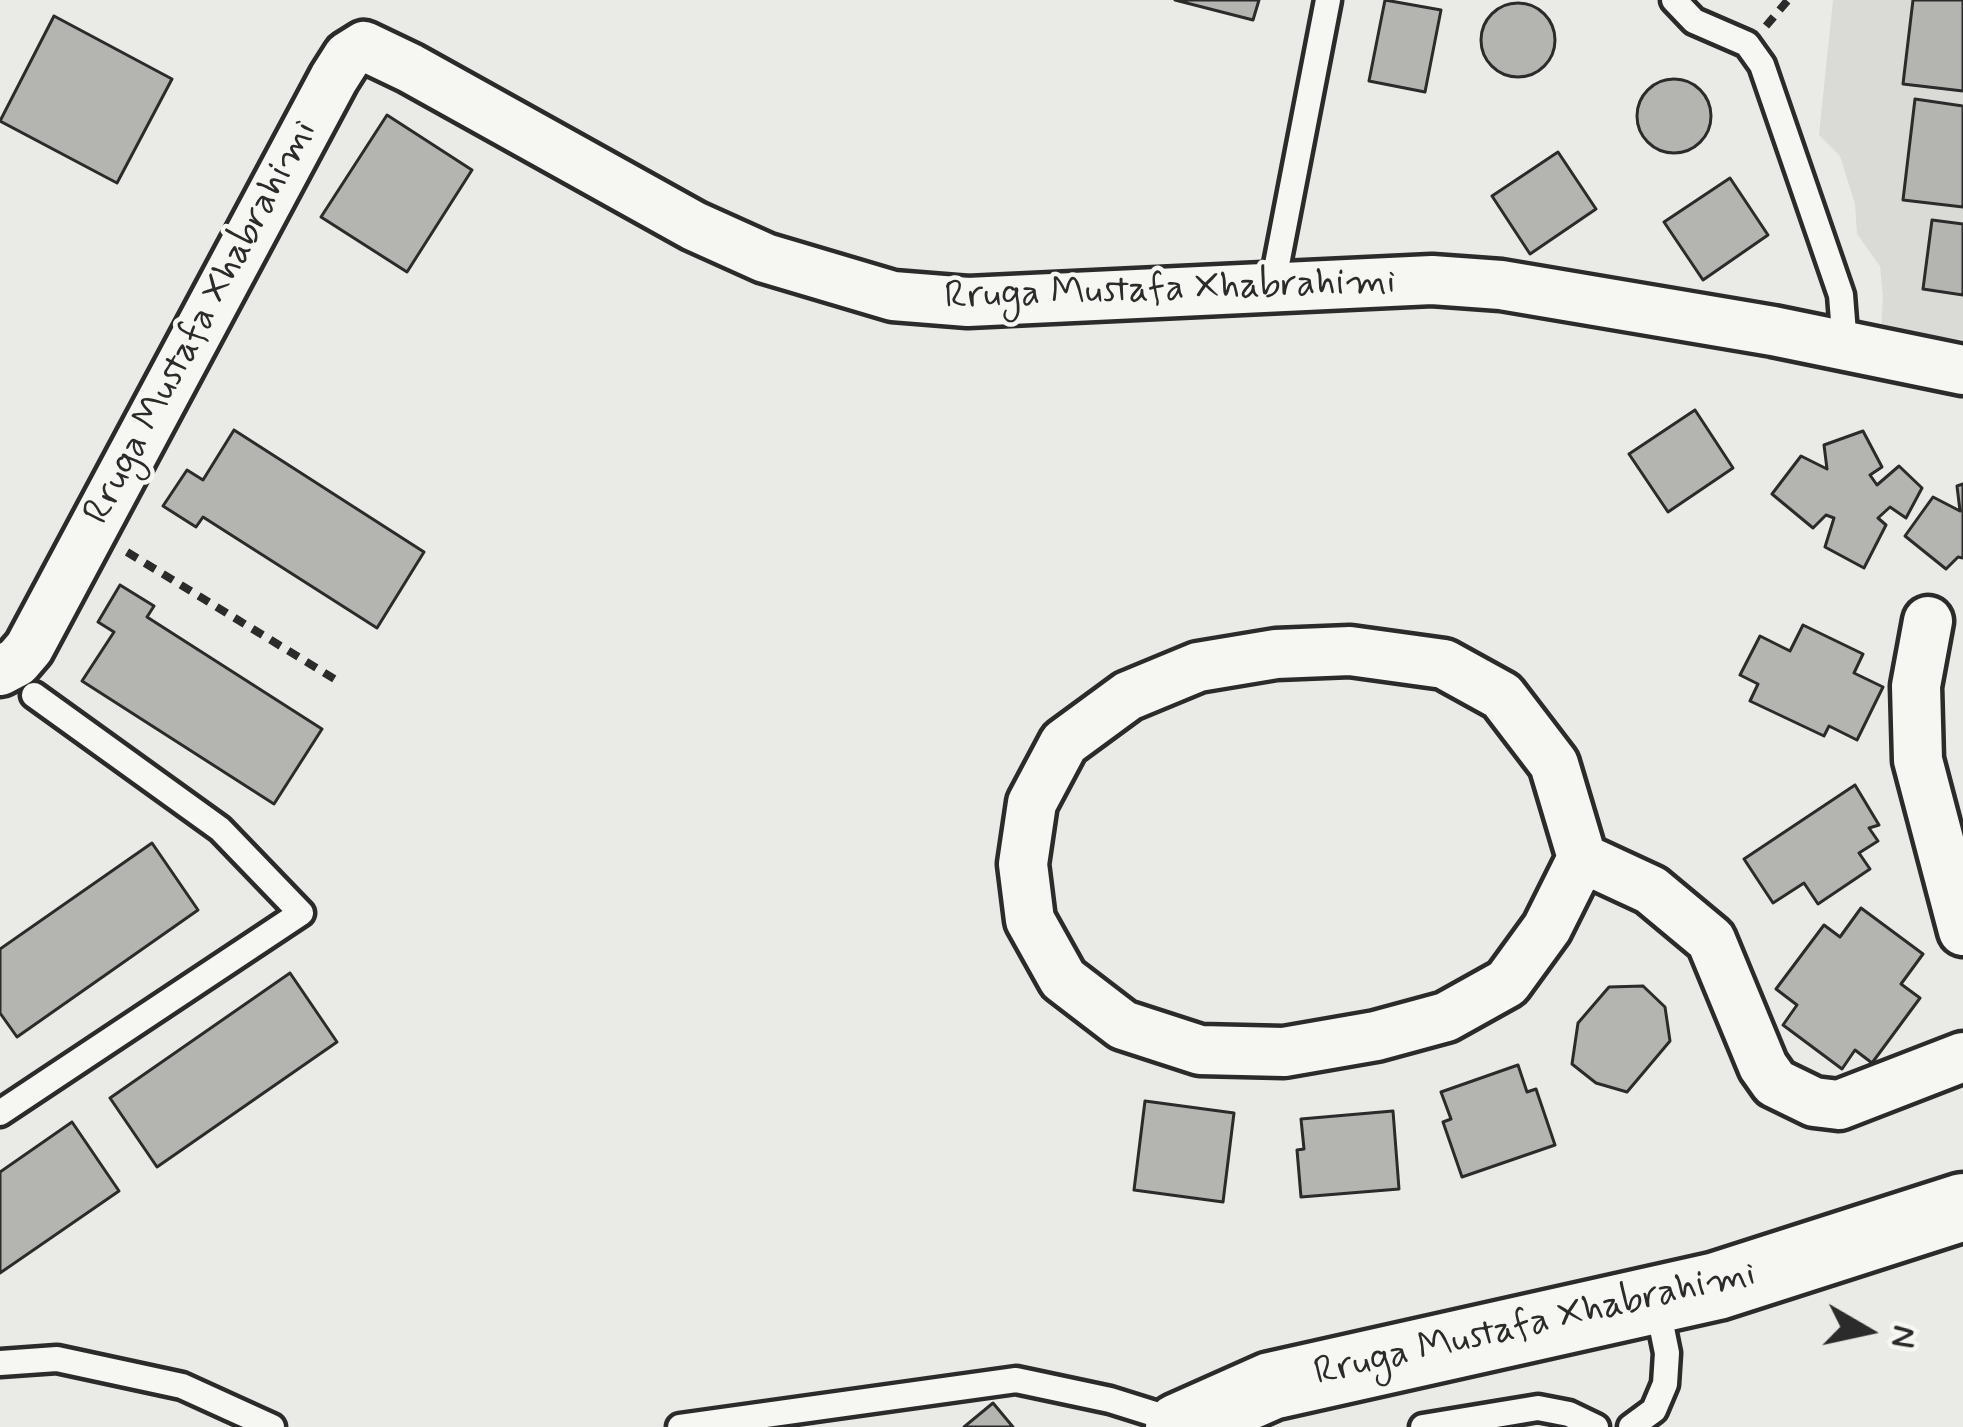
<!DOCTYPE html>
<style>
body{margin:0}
#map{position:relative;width:1963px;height:1427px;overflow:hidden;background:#eaeae6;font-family:Mynerve,sans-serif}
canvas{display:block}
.north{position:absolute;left:1807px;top:1271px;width:120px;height:120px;-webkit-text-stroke:9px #f6f6f2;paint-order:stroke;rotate:99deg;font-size:33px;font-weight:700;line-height:48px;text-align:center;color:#2b2b2b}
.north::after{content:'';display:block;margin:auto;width:42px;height:54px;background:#2b2b2b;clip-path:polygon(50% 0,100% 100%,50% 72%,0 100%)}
</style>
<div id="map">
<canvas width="1963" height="1427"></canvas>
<div class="north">N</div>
</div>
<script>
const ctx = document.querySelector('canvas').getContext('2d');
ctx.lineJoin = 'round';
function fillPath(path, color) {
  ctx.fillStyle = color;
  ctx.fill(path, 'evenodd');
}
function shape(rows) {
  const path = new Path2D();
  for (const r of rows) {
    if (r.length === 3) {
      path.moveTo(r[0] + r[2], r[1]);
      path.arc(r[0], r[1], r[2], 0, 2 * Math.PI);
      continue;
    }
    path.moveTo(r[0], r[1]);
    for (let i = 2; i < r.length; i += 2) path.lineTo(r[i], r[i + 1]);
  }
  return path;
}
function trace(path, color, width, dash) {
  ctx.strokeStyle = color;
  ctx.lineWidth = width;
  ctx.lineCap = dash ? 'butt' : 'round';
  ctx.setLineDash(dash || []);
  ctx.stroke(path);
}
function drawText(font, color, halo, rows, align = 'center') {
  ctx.font = font + ' Mynerve,sans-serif';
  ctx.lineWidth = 9;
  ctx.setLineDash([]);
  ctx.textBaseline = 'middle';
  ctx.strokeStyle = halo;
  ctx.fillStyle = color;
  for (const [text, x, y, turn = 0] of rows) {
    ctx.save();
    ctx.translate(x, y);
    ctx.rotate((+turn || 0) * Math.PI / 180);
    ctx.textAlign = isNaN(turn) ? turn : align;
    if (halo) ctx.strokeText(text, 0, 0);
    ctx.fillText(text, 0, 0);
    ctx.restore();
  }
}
const built = shape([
 [1833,0,1963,0,1963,340,1881,328,1883,297,1880,266,1857,234,1855,204,1840,156,1819,135]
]);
const building = shape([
 [1175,0,1259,0,1253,20,1175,0],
 [1385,0,1441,10,1425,92,1369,81,1385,0],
 [1913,0,1963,0,1963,91,1903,84,1913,0],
 [1518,40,37],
 [54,16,172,79,117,183,0,121,54,16],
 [1674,116,37],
 [1915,99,1963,106,1963,207,1903,200,1915,99],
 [387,115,472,170,407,272,321,217,387,115],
 [1558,152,1596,209,1530,254,1492,196,1558,152],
 [1730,178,1768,235,1703,280,1664,222,1730,178],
 [1932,220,1963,224,1963,295,1923,289,1932,220],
 [1695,410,1733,468,1668,512,1629,454,1695,410],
 [234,430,424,552,377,628,203,517,196,527,163,506,187,470,203,480,234,430],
 [1863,431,1882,467,1870,475,1877,485,1899,466,1922,488,1906,518,1890,507,1878,518,1886,525,1864,568,1825,547,1834,518,1826,515,1813,528,1772,494,1801,456,1827,469,1824,445,1863,431],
 [1963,484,1963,558,1958,557,1946,569,1905,536,1933,497,1960,511,1957,486,1963,484],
 [120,585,154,606,147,617,322,729,274,804,82,681,114,632,98,622,120,585],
 [1803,625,1863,654,1854,673,1883,687,1857,740,1829,726,1824,736,1750,701,1758,684,1740,675,1760,636,1790,651,1803,625],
 [1855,785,1879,825,1869,828,1878,841,1859,853,1870,869,1818,904,1804,883,1773,903,1744,859,1855,785],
 [152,843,198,910,17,1037,0,1013,0,949,152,843],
 [1861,908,1923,954,1901,984,1920,998,1872,1063,1855,1050,1842,1069,1783,1025,1797,1005,1776,989,1824,925,1840,937,1861,908],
 [290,973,337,1042,157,1167,110,1098,290,973],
 [1643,986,1665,1007,1670,1041,1627,1092,1596,1083,1572,1064,1578,1023,1609,987,1643,986],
 [1518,1065,1527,1092,1536,1089,1555,1145,1462,1177,1443,1122,1451,1119,1441,1092,1518,1065],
 [1145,1101,1234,1113,1223,1202,1134,1190,1145,1101],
 [1393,1111,1399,1189,1301,1197,1297,1150,1304,1149,1301,1119,1393,1111],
 [72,1122,119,1191,0,1273,0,1172,72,1122],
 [993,1403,1013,1427,964,1427,993,1403]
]);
const path = shape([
 [1766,26,1788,0],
 [127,552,341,683]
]);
const lane = shape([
 [1674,0,1694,21,1747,44,1762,65,1841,295,1845,346],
 [1273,285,1328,0],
 [0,1113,301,913,220,829,34,695],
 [0,1363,57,1359,182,1386,272,1427],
 [680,1427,1016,1380,1110,1400,1161,1416,1176,1426],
 [1423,1427,1538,1408,1569,1414,1596,1427],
 [1631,1427,1654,1410,1665,1384,1667,1353,1657,1304]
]);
const street = shape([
 [1928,621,1916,686,1918,760,1963,931],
 [0,671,17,662,29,648,334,78,348,56,364,46,410,68,694,226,765,258,893,296,968,302,1432,280,1501,285,1773,331,1963,370],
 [1582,858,1547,928,1507,983,1446,1017,1376,1036,1284,1052,1200,1050,1123,1025,1063,979,1030,920,1023,864,1032,803,1064,743,1128,696,1198,667,1276,654,1350,651,1444,664,1502,696,1554,764,1582,858,1651,890,1711,940,1763,1066,1775,1083,1814,1102,1839,1105,1963,1057]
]);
const secondary = shape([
 [1179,1427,1271,1386,1717,1286,1963,1207]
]);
const streetNames = [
 ["Rruga Mustafa Xhabrahimi",1170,291,-2],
 ["Rruga Mustafa Xhabrahimi",202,323,-62],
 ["Rruga Mustafa Xhabrahimi",1535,1325,-13]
];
fillPath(built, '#dadad6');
fillPath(building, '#b4b4b1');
trace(building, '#2b2b2b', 3);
trace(lane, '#2b2b2b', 33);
trace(street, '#2b2b2b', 57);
trace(secondary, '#2b2b2b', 75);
trace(path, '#2b2b2b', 8, [12, 9]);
trace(lane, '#f6f6f2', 24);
trace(street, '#f6f6f2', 48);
trace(secondary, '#f6f6f2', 66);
drawText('39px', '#2b2b2b', '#f6f6f2', streetNames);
</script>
